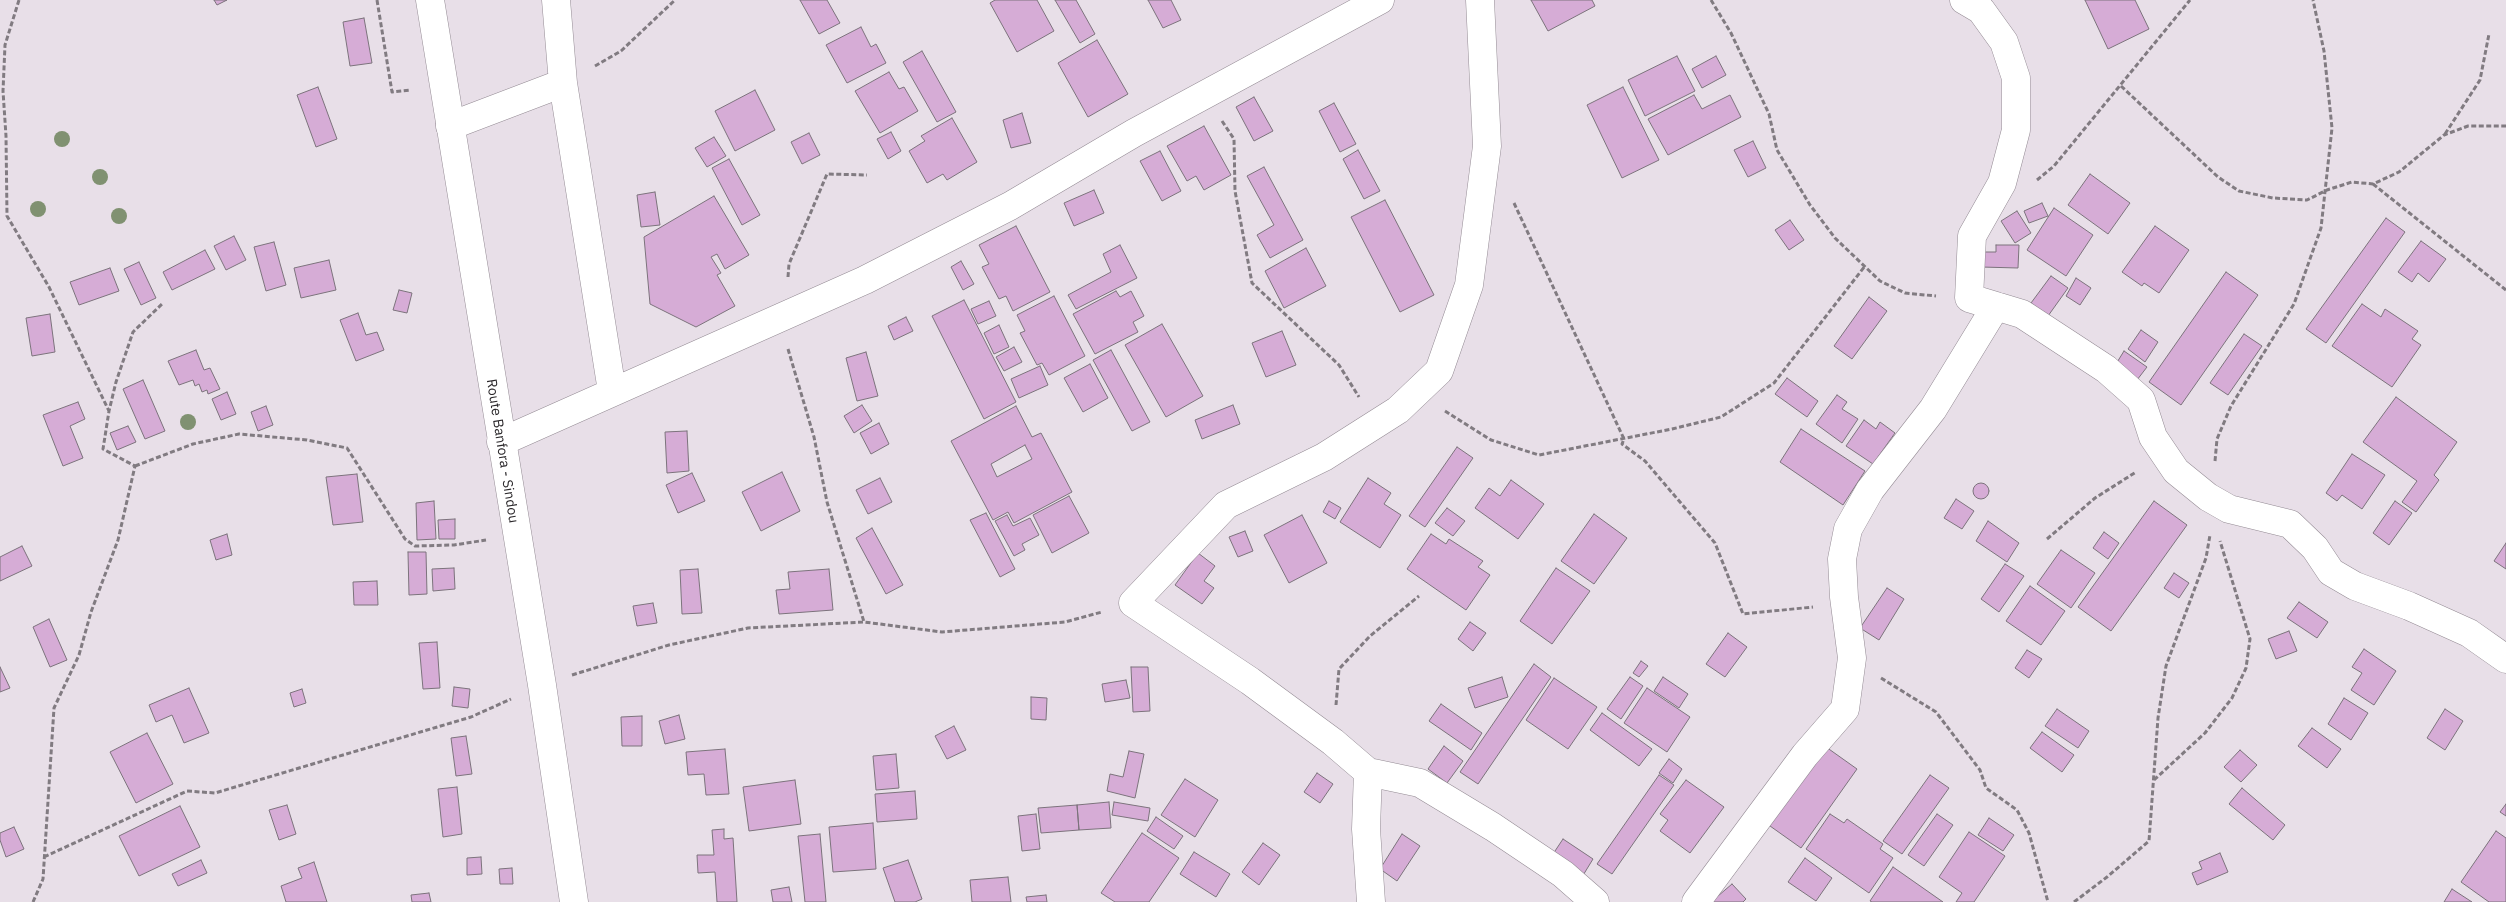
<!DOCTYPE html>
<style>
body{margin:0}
canvas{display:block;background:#e8dfe8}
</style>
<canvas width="2506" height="902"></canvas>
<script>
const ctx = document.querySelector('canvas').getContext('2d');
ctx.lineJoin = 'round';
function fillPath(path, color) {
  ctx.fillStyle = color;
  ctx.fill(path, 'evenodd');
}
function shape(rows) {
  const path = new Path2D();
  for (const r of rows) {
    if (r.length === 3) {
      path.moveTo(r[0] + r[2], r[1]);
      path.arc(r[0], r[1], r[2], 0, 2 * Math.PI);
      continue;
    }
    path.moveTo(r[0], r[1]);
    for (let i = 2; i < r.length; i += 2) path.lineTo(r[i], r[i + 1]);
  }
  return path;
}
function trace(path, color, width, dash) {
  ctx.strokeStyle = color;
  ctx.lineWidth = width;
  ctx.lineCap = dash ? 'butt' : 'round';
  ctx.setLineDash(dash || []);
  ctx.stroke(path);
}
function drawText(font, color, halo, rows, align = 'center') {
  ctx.font = font + ' "IBM Plex Sans",sans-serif';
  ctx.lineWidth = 4;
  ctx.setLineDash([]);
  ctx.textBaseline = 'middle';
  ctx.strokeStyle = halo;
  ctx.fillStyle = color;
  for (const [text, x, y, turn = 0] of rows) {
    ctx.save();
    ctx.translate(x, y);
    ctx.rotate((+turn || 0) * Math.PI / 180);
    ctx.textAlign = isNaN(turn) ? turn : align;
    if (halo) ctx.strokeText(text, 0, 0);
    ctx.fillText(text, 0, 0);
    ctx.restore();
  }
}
const building = shape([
 [214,0,227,0,217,5,214,0],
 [800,0,827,0,840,23,819,34,800,0],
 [995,0,1037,0,1054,31,1017,52,990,3,995,0],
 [1055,0,1076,0,1095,34,1080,43,1055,0],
 [1148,0,1171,0,1181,20,1163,28,1148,0],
 [1531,0,1592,0,1595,6,1548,31,1531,0],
 [2085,0,2135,0,2149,29,2108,49,2085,0],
 [364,18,372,63,350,66,343,22,364,18],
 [861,27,871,47,876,44,886,63,847,83,826,45,861,27],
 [1097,40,1128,94,1088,117,1058,63,1097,40],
 [922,51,956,112,937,122,903,62,922,51],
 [1677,56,1695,91,1645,116,1628,80,1677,56],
 [1716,56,1726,75,1702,88,1692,69,1716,56],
 [889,72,899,89,904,87,918,111,880,133,855,91,889,72],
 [318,87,337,139,316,147,297,95,318,87],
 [1623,87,1659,160,1622,178,1587,105,1623,87],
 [755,90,775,130,735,151,715,111,755,90],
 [1694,95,1702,109,1730,95,1741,117,1668,155,1648,119,1694,95],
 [1254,97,1273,131,1254,141,1236,107,1254,97],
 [1334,103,1356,144,1340,152,1319,111,1334,103],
 [1022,113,1031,143,1011,148,1003,120,1022,113],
 [952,118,977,162,947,180,943,174,927,183,909,151,925,141,921,136,952,118],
 [1204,126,1231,175,1204,190,1196,176,1187,181,1167,146,1204,126],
 [891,132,901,151,888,159,877,139,891,132],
 [809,133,820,155,802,164,791,142,809,133],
 [714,137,726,156,707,167,695,148,714,137],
 [1753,141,1766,168,1748,177,1734,150,1753,141],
 [1358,150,1380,191,1364,199,1343,159,1358,150],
 [1160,151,1181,191,1162,201,1140,161,1160,151],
 [729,159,760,215,742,225,712,168,729,159],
 [1264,167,1303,240,1270,258,1257,235,1274,225,1247,176,1264,167],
 [2090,174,2130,203,2108,234,2068,205,2090,174],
 [1094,190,1104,213,1074,226,1064,203,1094,190],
 [655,192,660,225,641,227,637,195,655,192],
 [714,196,749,255,725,269,717,254,711,257,721,273,717,275,735,306,696,327,650,304,644,237,714,196],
 [1385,200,1434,295,1400,312,1351,217,1385,200],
 [2042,203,2048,216,2029,223,2024,211,2042,203],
 [2054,208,2093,235,2066,276,2027,250,2054,208],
 [2017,211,2031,233,2015,243,2001,221,2017,211],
 [2386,218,2405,232,2326,343,2306,329,2386,218],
 [1790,220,1804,240,1789,250,1775,230,1790,220],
 [1016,226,1050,292,1013,311,1006,296,999,299,982,267,989,264,979,245,1016,226],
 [2155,226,2189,250,2159,293,2144,283,2142,286,2122,272,2155,226],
 [234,236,246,260,226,270,214,246,234,236],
 [2421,241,2446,259,2429,282,2418,273,2412,282,2398,272,2421,241],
 [274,242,286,285,266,291,254,247,274,242],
 [1120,245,1137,278,1076,309,1068,295,1111,272,1103,254,1120,245],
 [1996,245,2019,245,2018,268,1981,267,1981,252,1996,252,1996,245],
 [1306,248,1326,286,1284,308,1265,271,1306,248],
 [205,250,215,269,172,290,163,272,205,250],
 [329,260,336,290,301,298,294,268,329,260],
 [961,261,974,284,963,290,951,267,961,261],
 [139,262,156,298,141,305,124,269,139,262],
 [110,268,119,291,79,305,70,282,110,268],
 [2226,272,2258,295,2181,405,2149,382,2226,272],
 [2051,276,2068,288,2048,316,2031,303,2051,276],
 [2076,278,2091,288,2080,305,2066,296,2076,278],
 [399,290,412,293,407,313,393,310,399,290],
 [1116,291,1120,297,1131,291,1144,316,1133,322,1138,332,1095,354,1073,314,1116,291],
 [1054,296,1085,356,1049,375,1042,363,1037,365,1020,333,1025,331,1017,315,1054,296],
 [1869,297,1887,311,1852,359,1834,346,1869,297],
 [964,300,1016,402,984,419,932,316,964,300],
 [989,301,996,316,978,324,971,309,989,301],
 [2362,304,2381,317,2385,309,2418,331,2412,339,2421,345,2392,387,2332,346,2362,304],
 [358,313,366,335,377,332,384,350,356,361,340,320,358,313],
 [50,314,55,352,32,356,26,318,50,314],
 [906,317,913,331,894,340,888,326,906,317],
 [1162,324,1203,396,1166,417,1125,345,1162,324],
 [999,325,1009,347,994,354,984,333,999,325],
 [2141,330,2158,342,2145,362,2128,349,2141,330],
 [1282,331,1296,365,1266,377,1252,343,1282,331],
 [2244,334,2262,346,2228,395,2210,383,2244,334],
 [1014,347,1022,362,1004,371,996,357,1014,347],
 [196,350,204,370,210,368,220,389,208,394,207,390,202,392,199,384,195,386,193,380,179,385,168,361,196,350],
 [1111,350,1150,422,1132,431,1093,360,1111,350],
 [2124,351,2147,367,2137,380,2116,364,2124,351],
 [866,352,878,396,857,401,846,358,866,352],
 [1090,364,1108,398,1083,412,1064,378,1090,364],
 [1040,366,1048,385,1019,398,1011,379,1040,366],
 [1787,378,1818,401,1807,417,1775,394,1787,378],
 [143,380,165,431,145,439,123,389,143,380],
 [227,392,236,414,221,420,212,399,227,392],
 [1837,395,1847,402,1842,409,1858,419,1842,443,1816,424,1837,395],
 [2396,397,2457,442,2434,475,2439,480,2416,512,2402,502,2417,481,2363,442,2396,397],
 [78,402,85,419,70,426,83,458,63,466,43,415,78,402],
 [862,405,872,421,854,433,844,416,862,405],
 [1233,405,1240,424,1202,439,1195,420,1233,405],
 [266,406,273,425,258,431,251,412,266,406],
 [1016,406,1032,437,1041,433,1072,492,1014,523,1008,512,993,520,951,441,1016,406],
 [1025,445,1032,459,997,477,991,464,1025,445],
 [1864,420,1876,429,1880,422,1895,433,1873,464,1846,446,1864,420],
 [879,423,889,444,871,454,860,433,879,423],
 [128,426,136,442,117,450,110,433,128,426],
 [1801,429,1865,471,1843,505,1780,462,1801,429],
 [687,431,689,471,667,473,665,432,687,431],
 [1457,447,1473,458,1425,527,1409,516,1457,447],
 [2352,454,2385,475,2362,509,2342,495,2337,501,2326,493,2352,454],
 [782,472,800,511,761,531,742,492,782,472],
 [692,473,705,501,678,513,666,485,692,473],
 [357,474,363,522,333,525,326,477,357,474],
 [880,478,892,502,868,514,856,490,880,478],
 [1368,478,1391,493,1384,504,1401,515,1380,548,1340,522,1368,478],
 [1511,480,1544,504,1518,539,1475,508,1489,488,1500,496,1511,480],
 [1981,491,8],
 [1069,496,1089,533,1052,553,1033,515,1069,496],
 [1956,499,1974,511,1962,529,1944,518,1956,499],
 [434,501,436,539,417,540,416,503,434,501],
 [1329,501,1341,508,1335,519,1323,512,1329,501],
 [2154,501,2187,525,2111,631,2078,607,2154,501],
 [2395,501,2412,513,2389,545,2373,533,2395,501],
 [1447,508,1465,521,1453,536,1435,523,1447,508],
 [986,513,1015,569,1000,577,970,520,986,513],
 [1594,514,1627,538,1594,584,1561,561,1594,514],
 [1007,515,1013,526,1030,518,1039,535,1022,544,1025,550,1014,556,995,521,1007,515],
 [1302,515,1327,563,1289,583,1264,535,1302,515],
 [455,519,455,539,439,539,438,520,455,519],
 [1988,521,2019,543,2007,562,1976,541,1988,521],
 [872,528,903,585,886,594,856,538,872,528],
 [1245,531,1253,551,1238,557,1229,537,1245,531],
 [2104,532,2119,543,2108,559,2093,548,2104,532],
 [227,534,232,555,216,560,210,540,227,534],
 [1431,534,1446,544,1449,539,1483,561,1478,567,1490,575,1466,610,1407,569,1431,534],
 [2506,543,2506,569,2494,561,2506,543],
 [22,546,32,566,0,581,0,557,22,546],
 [2061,550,2095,573,2071,608,2037,584,2061,550],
 [408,552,426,552,427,594,409,595,408,552],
 [1198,553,1215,566,1204,581,1214,588,1202,604,1175,585,1198,553],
 [2005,564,2024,576,1999,612,1981,599,2005,564],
 [454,568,455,589,433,591,432,569,454,568],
 [1556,568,1590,591,1552,644,1520,621,1556,568],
 [698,569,702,613,682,614,680,570,698,569],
 [829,569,833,610,779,614,776,590,790,589,788,572,829,569],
 [2174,573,2189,583,2179,598,2164,588,2174,573],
 [377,581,378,605,354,605,353,582,377,581],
 [2030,586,2065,611,2041,645,2006,621,2030,586],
 [1887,588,1904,599,1879,640,1860,628,1887,588],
 [2299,602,2328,622,2317,638,2287,618,2299,602],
 [653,603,657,623,637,626,633,606,653,603],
 [49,619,67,660,50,667,33,627,49,619],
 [1470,622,1486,633,1473,651,1458,639,1470,622],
 [2289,631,2297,651,2276,659,2268,639,2289,631],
 [1728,633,1747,647,1725,677,1706,664,1728,633],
 [437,642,440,688,423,689,419,643,437,642],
 [2364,649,2396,671,2374,705,2351,690,2362,673,2352,667,2364,649],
 [2027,650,2042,659,2029,678,2015,668,2027,650],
 [1641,661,1648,666,1639,677,1633,673,1641,661],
 [1534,664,1551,677,1478,784,1460,772,1534,664],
 [0,667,10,688,0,692,0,667],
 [1131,667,1148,667,1150,711,1133,712,1131,667],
 [1502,677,1508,697,1475,708,1468,688,1502,677],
 [1630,677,1643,686,1621,719,1607,709,1630,677],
 [1663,677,1688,694,1679,708,1654,691,1663,677],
 [1554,678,1597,707,1568,749,1526,720,1554,678],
 [1126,680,1130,698,1105,702,1102,684,1126,680],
 [454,687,470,689,468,708,452,706,454,687],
 [189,688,209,733,184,743,172,715,156,722,149,705,189,688],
 [1647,688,1690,717,1667,752,1624,723,1647,688],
 [302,689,306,703,294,707,290,693,302,689],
 [1031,697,1047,698,1046,720,1031,719,1031,697],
 [2344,698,2368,713,2351,740,2328,724,2344,698],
 [1441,704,1482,733,1471,750,1429,721,1441,704],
 [2057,709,2089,731,2078,748,2045,726,2057,709],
 [2445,709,2463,721,2445,750,2427,738,2445,709],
 [1602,713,1652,749,1639,766,1590,730,1602,713],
 [679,715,685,739,665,744,659,721,679,715],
 [642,716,642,746,622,746,621,717,642,716],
 [954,726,966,750,947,759,935,736,954,726],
 [2312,728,2341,749,2327,768,2298,746,2312,728],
 [2042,732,2074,755,2062,772,2030,748,2042,732],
 [147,733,173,784,136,803,110,752,147,733],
 [466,736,472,774,456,776,451,738,466,736],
 [1819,742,1857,769,1801,848,1763,821,1819,742],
 [1444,746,1463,761,1447,783,1428,769,1444,746],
 [725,749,729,794,706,795,704,774,688,775,686,752,725,749],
 [2240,750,2257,765,2241,782,2224,767,2240,750],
 [1129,751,1144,754,1135,798,1107,791,1110,774,1123,777,1129,751],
 [896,754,899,788,876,790,873,756,896,754],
 [1669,759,1682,769,1673,783,1659,773,1669,759],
 [1317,773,1333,784,1320,803,1304,792,1317,773],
 [1659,775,1674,785,1612,874,1597,864,1659,775],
 [1930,775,1949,788,1902,854,1883,841,1930,775],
 [1185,779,1218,800,1195,837,1161,815,1185,779],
 [795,780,801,824,749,831,743,787,795,780],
 [1686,780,1724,807,1690,853,1660,831,1668,820,1660,814,1686,780],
 [457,787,462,834,443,837,438,789,457,787],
 [2242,788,2285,825,2273,840,2229,804,2242,788],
 [915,791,917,819,877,822,875,794,915,791],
 [1109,802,1111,828,1079,830,1077,805,1109,802],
 [1114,802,1150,808,1148,821,1112,815,1114,802],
 [2506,804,2506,816,2500,812,2506,804],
 [287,805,296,834,279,840,269,810,287,805],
 [1077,805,1079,830,1041,833,1038,808,1077,805],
 [180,806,200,847,139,876,119,836,180,806],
 [1036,814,1040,849,1022,851,1018,816,1036,814],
 [1830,814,1844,823,1847,819,1883,844,1880,849,1893,858,1869,893,1806,849,1830,814],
 [1937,814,1953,825,1924,866,1908,855,1937,814],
 [1156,817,1183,836,1174,849,1147,831,1156,817],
 [1989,818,2014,835,2003,851,1978,835,1989,818],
 [873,823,876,869,833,872,829,827,873,823],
 [14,827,24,849,6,857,0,840,0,833,14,827],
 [724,829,724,839,733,838,737,902,717,902,715,872,698,873,697,855,714,855,712,830,724,829],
 [2496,831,2506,838,2506,902,2489,902,2461,882,2496,831],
 [1969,832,2005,856,1974,902,1956,902,1962,893,1939,877,1969,832],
 [1142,833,1179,858,1149,902,1115,902,1101,893,1142,833],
 [820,834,826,902,805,902,798,836,820,834],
 [1402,834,1420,846,1397,881,1380,869,1402,834],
 [1563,839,1593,859,1582,877,1551,857,1563,839],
 [1263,843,1280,855,1259,885,1242,872,1263,843],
 [1194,852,1230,874,1216,897,1180,874,1194,852],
 [2220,853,2228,872,2197,885,2192,873,2202,869,2199,862,2220,853],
 [481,857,482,874,467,875,467,858,481,857],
 [1805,858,1832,878,1816,901,1788,882,1805,858],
 [201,860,207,873,178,886,172,874,201,860],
 [908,860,922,899,915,902,895,902,883,868,908,860],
 [314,862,327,902,286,902,281,886,302,878,298,868,314,862],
 [1893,867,1943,902,1872,902,1870,901,1893,867],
 [512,868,513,884,500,884,499,869,512,868],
 [1008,877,1011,902,972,902,970,880,1008,877],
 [1732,884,1746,899,1743,902,1711,902,1732,884],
 [789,887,792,902,773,902,771,890,789,887],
 [2452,889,2472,902,2444,902,2452,889],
 [429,893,431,902,412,902,411,895,429,893],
 [1046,895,1047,902,1027,902,1026,897,1046,895]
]);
const path = shape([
 [19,0,5,45,3,91,6,136,7,216,49,287,109,411],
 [377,0,392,92,411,90],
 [1711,0,1731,33,1769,114,1777,150,1810,205,1835,238,1880,281,1905,293,1936,296],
 [595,66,621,51,675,0],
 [2121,86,2218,177,2239,191,2273,198,2307,200,2327,190,2352,182,2373,184,2399,172,2444,135,2468,126,2506,126],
 [1222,121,1234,139,1235,191,1252,283,1339,365,1359,397],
 [2445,134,2480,80,2489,34],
 [2037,180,2054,166,2190,0],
 [2373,184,2506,290],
 [1514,203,1624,439,1622,444,1645,461,1715,543,1743,614,1813,607],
 [788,277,789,264,827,174,867,175],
 [788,349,814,437,827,502,864,622],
 [1445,411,1491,440,1539,455,1672,429,1721,417,1774,383,1865,266],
 [2215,461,2217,439,2231,406,2294,304,2321,228,2332,128,2324,51,2313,0],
 [135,466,193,444,239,434,307,440,347,448,405,539,415,546,454,545,486,540],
 [2047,539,2095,498,2136,472],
 [572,675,669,645,748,628,864,622,942,632,1065,622,1102,612],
 [1881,678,1936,712,1980,770,1986,788,2017,810,2029,833,2048,902],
 [1336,705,1339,669,1370,636,1419,596],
 [2154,780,2205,733,2232,698,2246,668,2250,639,2220,541],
 [44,857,187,791,215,793,471,717,511,699],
 [33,902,43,879,54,708,79,655,91,612,118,540,135,466,103,449,109,411,116,382,133,332,163,303],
 [2074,902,2107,877,2149,841,2158,718,2166,666,2206,558,2210,535]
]);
const minor = shape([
 [556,0,563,83,612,391],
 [1480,0,1487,146,1469,285,1439,371,1398,410,1324,457,1226,505,1133,603,1250,681,1333,742,1368,772,1420,783,1493,827,1563,874,1595,902],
 [1964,0,1981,10,2004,42,2016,78,2016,130,2002,183,1972,236,1969,298,2022,314,2106,369,2141,400,2153,437,2176,471,2208,497,2229,509,2290,524,2315,548,2331,572,2355,586,2409,606,2469,633,2506,659],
 [450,126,563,83],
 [501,442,865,280,1010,206,1134,133,1380,0],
 [1368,772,1366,829,1371,902],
 [1696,902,1805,755,1845,709,1852,658,1844,597,1842,559,1848,529,1870,490,1933,409,1996,306]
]);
const secondary = shape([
 [430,0,542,685,574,902]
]);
const trees = [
 [62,139],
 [100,177],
 [38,209],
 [119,216],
 [188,422]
];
const streetNames = [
 ["Route Banfora - Sindou",502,451,81]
];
fillPath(building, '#d6acd6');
trace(building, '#7c737c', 1);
trace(minor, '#948b94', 29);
trace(secondary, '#948b94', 29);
trace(path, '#817b81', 3, [5, 2.5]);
trace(minor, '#fff', 28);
trace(secondary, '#fff', 28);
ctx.fillStyle = '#809171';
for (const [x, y] of trees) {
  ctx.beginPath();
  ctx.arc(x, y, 8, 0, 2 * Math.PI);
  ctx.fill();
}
drawText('14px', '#2a272a', '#fff', streetNames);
</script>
